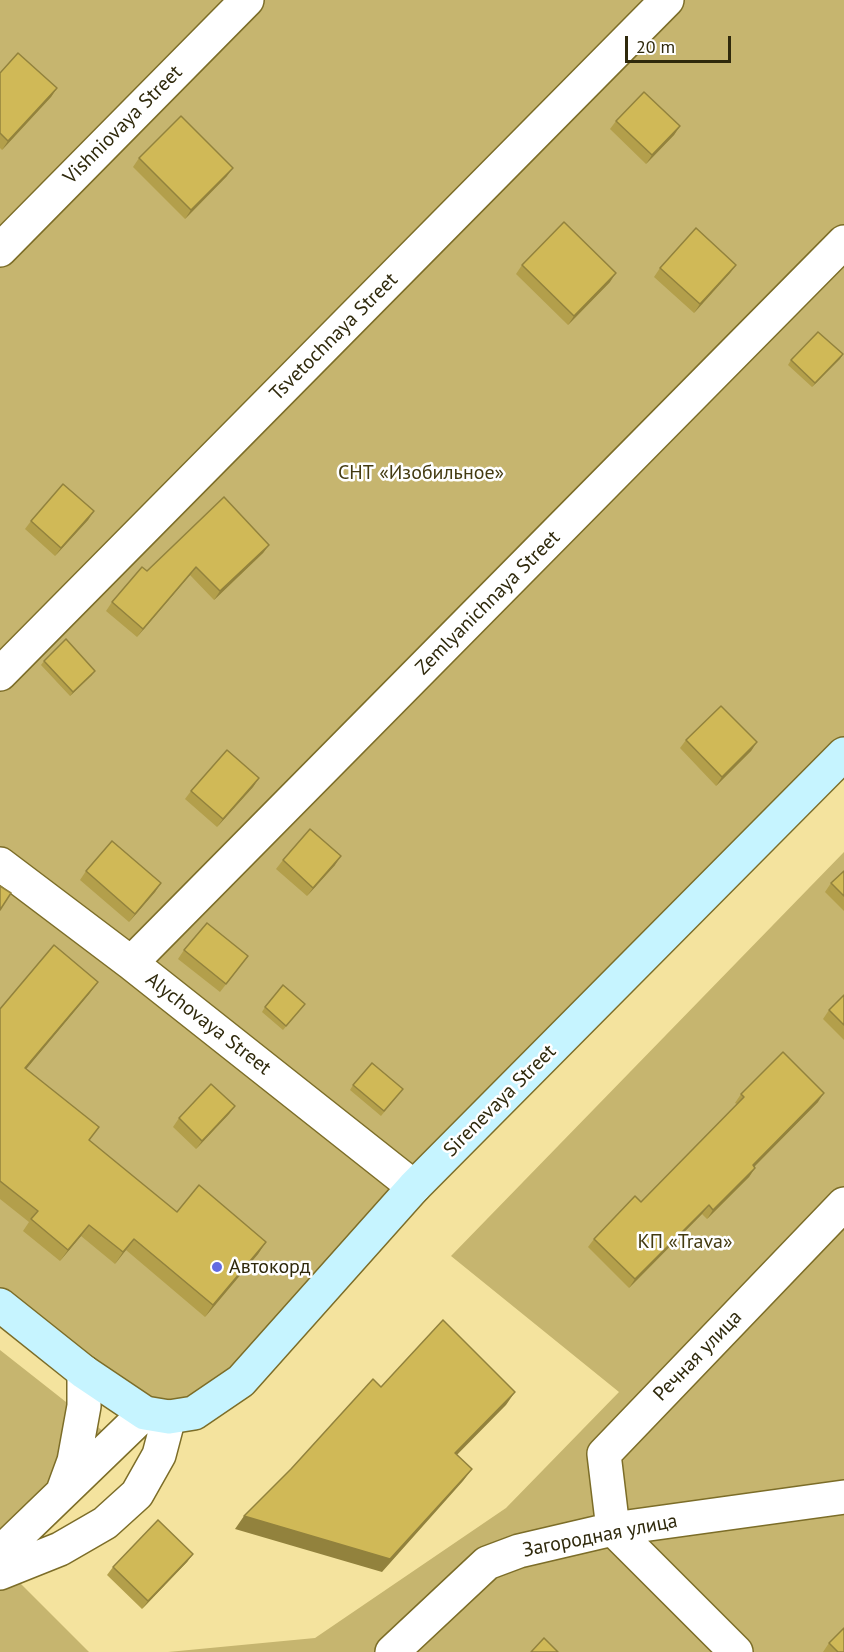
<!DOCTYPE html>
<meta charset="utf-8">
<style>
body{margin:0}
#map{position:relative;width:844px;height:1652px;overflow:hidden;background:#f4e39e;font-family:"PT Sans",sans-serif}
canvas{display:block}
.scale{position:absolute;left:625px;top:36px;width:106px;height:27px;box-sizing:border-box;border:3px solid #2f290c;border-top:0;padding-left:8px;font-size:18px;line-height:21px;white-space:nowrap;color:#2f290c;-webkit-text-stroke:4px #fff;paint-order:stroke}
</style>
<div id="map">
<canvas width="844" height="1652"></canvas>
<div class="scale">20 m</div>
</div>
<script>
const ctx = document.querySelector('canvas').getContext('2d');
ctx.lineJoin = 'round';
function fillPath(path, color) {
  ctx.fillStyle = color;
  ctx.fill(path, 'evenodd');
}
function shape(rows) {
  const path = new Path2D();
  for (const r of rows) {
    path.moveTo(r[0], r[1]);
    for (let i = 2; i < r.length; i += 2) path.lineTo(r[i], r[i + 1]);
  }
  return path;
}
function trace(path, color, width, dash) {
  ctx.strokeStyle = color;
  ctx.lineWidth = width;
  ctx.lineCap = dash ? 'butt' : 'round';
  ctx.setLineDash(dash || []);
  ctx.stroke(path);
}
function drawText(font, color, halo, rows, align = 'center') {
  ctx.font = font + ' "PT Sans",sans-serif';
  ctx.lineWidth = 5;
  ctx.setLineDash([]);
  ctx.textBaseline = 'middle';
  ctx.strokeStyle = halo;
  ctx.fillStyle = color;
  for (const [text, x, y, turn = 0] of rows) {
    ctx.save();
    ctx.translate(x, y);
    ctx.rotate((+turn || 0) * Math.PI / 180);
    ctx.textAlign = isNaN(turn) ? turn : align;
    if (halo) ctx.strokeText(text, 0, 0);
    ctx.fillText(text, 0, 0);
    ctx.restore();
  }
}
const green = shape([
 [0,0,844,0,844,754,241,1381,169,1417,0,1305],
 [844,852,844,1652,168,1652,315,1638,506,1508,619,1392,451,1256],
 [0,1350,127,1450,3,1566,89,1652,0,1652]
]);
const street = shape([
 [0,250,247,0],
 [0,674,667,0],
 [0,864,131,963,414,1187],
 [131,963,844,242],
 [63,1491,74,1461,84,1406,84,1372],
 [0,1553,145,1413],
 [0,1573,60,1549,105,1523,137,1494,159,1455,169,1417],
 [392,1652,487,1563,519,1551,613,1529,844,1497],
 [736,1652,613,1529,604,1454,844,1204]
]);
const secondary = shape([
 [0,1305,84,1372,145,1413,169,1417,194,1413,241,1381,414,1187,844,754]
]);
const wall = shape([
 [0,73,57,88,51,97,2,150,0,148],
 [616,121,680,126,674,135,646,164,610,129],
 [139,158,227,176,185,219,133,167],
 [522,265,610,282,568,325,516,274],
 [736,265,730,273,694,313,654,277,660,268],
 [843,354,812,387,788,365,791,360],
 [94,511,88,520,55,556,25,529,31,521],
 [269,545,263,553,214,600,190,575,137,637,106,611,112,602,147,571],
 [44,661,92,675,70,696,41,665],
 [686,740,757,742,751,751,716,786,680,748],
 [259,778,253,787,217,827,185,799,191,791],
 [283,860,335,865,307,896,276,869],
 [86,871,161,883,155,892,129,922,80,880],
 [844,871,844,911,825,892,831,883],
 [184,950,248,956,220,992,178,959],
 [98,982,89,994,26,1069,89,1140,177,1212,266,1242,258,1254,205,1317,126,1250,115,1264,81,1236,60,1261,23,1231,29,1222,0,1199,0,1009],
 [844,995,844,1040,823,1019,829,1010],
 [265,1007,302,1008,283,1030,262,1012],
 [353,1085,400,1093,381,1116,350,1090],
 [741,1094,818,1102,754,1167,755,1168,749,1177,707,1219,702,1214,629,1288,588,1247,594,1239,641,1202,737,1104,735,1103],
 [235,1106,229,1114,196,1149,173,1127,179,1118],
 [193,1554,187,1562,142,1609,107,1575,113,1567],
 [829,1643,844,1652,823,1652]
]);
const shadedWall = shape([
 [57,88,51,97,2,150,8,141],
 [680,126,674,135,646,164,652,155],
 [233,168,227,176,185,219,191,210],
 [736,265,730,273,694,313,700,304],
 [616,273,610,282,568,325,574,316],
 [843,354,840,359,812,387,815,383],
 [94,511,88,520,55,556,61,548],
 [269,545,263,553,214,600,220,591],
 [196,567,190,575,137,637,143,629],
 [95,671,92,675,70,696,73,692],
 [757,742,751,751,716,786,722,777],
 [259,778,253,787,217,827,223,819],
 [341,856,335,865,307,896,313,888],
 [161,883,155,892,129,922,135,914],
 [98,982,89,994,17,1080,25,1068],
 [824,1093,818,1102,747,1174,753,1165],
 [235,1106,229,1114,196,1149,202,1141],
 [755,1168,749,1177,707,1219,713,1210],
 [709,1205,702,1214,629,1288,635,1279],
 [89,1225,81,1236,60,1261,68,1250],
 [134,1239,126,1250,115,1264,123,1252],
 [266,1242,258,1254,205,1317,213,1305],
 [515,1392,506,1405,446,1466,455,1453],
 [472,1469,463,1481,382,1572,235,1529,244,1516],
 [193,1554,187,1562,142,1609,148,1601]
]);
const building = shape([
 [18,53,57,88,8,141,0,133,0,73,18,53],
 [644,92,680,126,652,155,616,121,644,92],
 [181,116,233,168,191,210,139,158,181,116],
 [564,222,616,273,574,316,522,265,564,222],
 [696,228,736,265,700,304,660,268,696,228],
 [818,332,843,354,815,383,791,360,818,332],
 [63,484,94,511,61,548,31,521,63,484],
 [224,497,269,545,220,591,196,567,143,629,112,602,142,567,147,571,224,497],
 [66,639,95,671,73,692,44,661,66,639],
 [721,706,757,742,722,777,686,740,721,706],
 [227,750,259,778,223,819,191,791,227,750],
 [310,829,341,856,313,888,283,860,310,829],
 [112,841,161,883,135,914,86,871,112,841],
 [844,871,844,896,831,883,844,871],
 [0,886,11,893,0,910,0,886],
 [207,923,248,956,226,984,184,950,207,923],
 [54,945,98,982,25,1068,99,1127,89,1140,177,1212,199,1185,266,1242,213,1305,134,1239,123,1252,89,1225,68,1250,31,1219,38,1211,0,1181,0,1009,54,945],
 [283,985,305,1004,286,1026,265,1007,283,985],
 [844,995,844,1025,829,1010,844,995],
 [783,1052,824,1093,753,1165,755,1168,713,1210,709,1205,635,1279,594,1239,635,1196,641,1202,744,1097,741,1094,783,1052],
 [372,1063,403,1089,384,1111,353,1085,372,1063],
 [211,1084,235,1106,202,1141,179,1118,211,1084],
 [443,1320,515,1392,455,1453,472,1469,390,1559,244,1516,291,1469,373,1379,381,1387,443,1320],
 [158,1520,193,1554,148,1601,113,1567,158,1520],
 [844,1628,844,1652,838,1652,829,1643,844,1628],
 [544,1638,558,1652,531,1652,544,1638]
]);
const markers = [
 [217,1267,6,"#626ae2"]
];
const streetNames = [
 ["Vishniovaya Street",123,125,-45],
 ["Tsvetochnaya Street",334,337,-45],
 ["Zemlyanichnaya Street",488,603,-45],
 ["Alychovaya Street",208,1024,38],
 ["Sirenevaya Street",500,1101,-45],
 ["Речная улица",698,1356,-46],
 ["Загородная улица",600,1536,-11]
];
const parkNames = [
 ["СНТ «Изобильное»",421,473],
 ["КП «Trava»",685,1242]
];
const poiNames = [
 ["Автокорд",229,1267]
];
fillPath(green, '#c6b56f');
trace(street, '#7c6d28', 36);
trace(secondary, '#7c6d28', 36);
trace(street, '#fff', 33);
trace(secondary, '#c6f4ff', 33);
fillPath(wall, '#b39f4b');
fillPath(shadedWall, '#92823d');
fillPath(building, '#d0b957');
trace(building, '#92823d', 1.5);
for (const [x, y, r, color] of markers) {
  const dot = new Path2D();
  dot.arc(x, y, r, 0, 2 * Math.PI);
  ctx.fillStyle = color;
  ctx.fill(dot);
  trace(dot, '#fff', 2);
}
drawText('20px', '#2f290c', '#fff', streetNames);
drawText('20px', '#443b11', '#fff', parkNames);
drawText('20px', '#2f290c', '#fff', poiNames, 'left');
</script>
